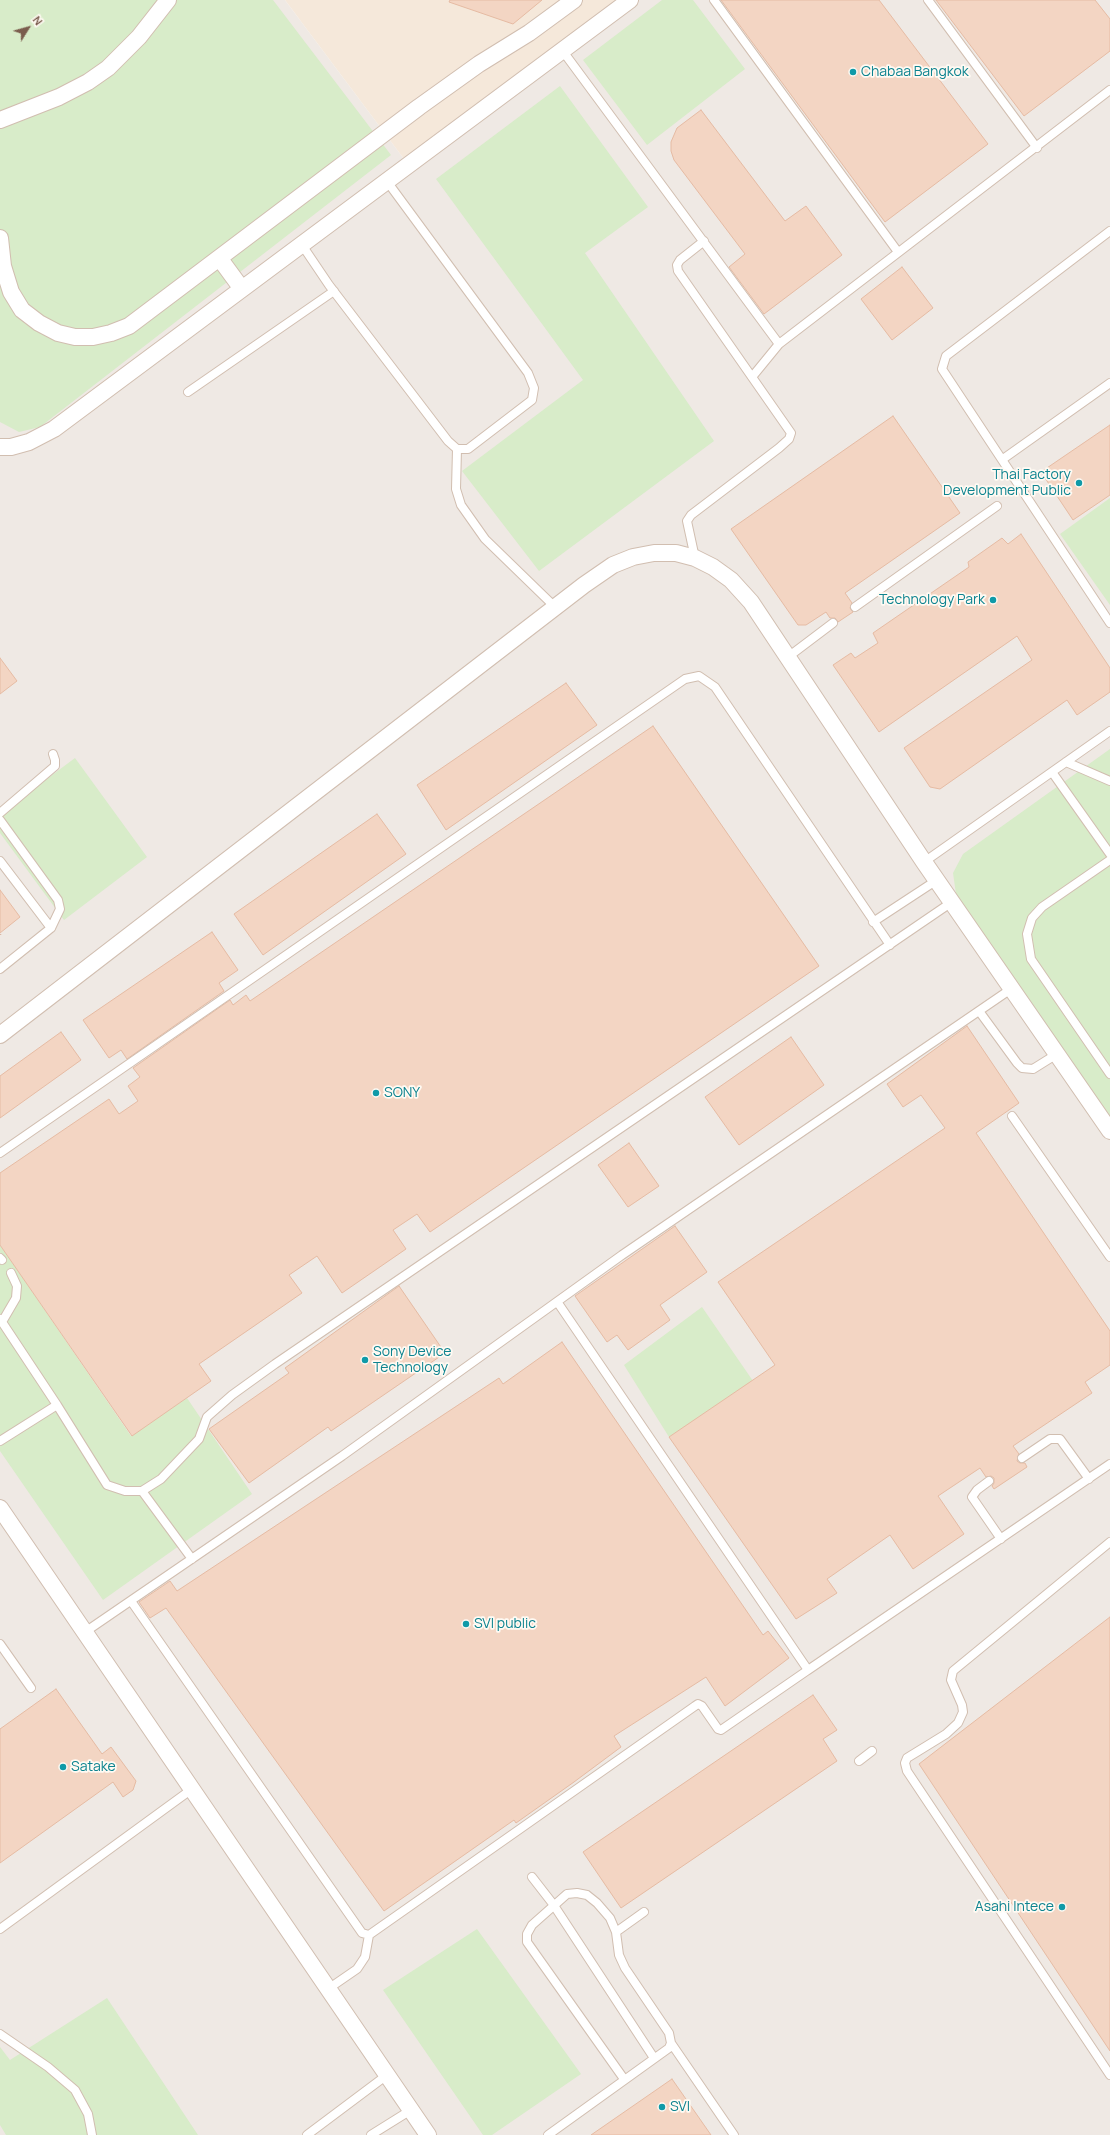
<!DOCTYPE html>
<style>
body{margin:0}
#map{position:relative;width:1110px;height:2135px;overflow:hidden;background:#fdf6ec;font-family:Manrope,sans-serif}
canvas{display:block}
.north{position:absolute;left:8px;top:8px;width:40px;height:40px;-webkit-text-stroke:3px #fffaf3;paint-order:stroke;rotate:53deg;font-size:11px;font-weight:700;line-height:16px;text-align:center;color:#7a5c4d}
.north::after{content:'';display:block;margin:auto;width:14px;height:18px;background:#7a5c4d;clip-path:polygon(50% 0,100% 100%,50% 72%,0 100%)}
</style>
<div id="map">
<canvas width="1110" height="2135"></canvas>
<div class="north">N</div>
</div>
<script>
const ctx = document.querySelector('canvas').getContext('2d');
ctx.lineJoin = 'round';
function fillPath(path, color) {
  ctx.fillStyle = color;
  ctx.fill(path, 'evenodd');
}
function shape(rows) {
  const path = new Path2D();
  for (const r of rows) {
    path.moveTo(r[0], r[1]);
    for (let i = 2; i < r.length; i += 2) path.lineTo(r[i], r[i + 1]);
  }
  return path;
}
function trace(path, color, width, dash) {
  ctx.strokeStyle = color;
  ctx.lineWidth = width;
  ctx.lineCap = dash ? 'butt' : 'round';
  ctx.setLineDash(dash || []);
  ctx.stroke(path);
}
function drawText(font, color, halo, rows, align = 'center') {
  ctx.font = font + ' Manrope,sans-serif';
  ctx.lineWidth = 3.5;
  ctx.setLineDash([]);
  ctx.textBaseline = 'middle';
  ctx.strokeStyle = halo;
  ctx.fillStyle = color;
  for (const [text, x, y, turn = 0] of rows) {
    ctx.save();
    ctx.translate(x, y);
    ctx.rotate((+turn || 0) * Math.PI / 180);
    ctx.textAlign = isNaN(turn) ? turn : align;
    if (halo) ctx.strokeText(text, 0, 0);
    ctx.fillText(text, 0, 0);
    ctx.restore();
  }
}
const residential = shape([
 [285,0,619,0,404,159]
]);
const industrial = shape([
 [0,0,285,0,404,159,619,0,1110,0,1110,2135,0,2135]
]);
const green = shape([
 [0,0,273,0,391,155,40,427,19,432,0,422],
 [662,0,693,0,745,69,647,145,583,60],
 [560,86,648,207,585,253,714,441,539,571,462,471,583,380,436,179],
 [1110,498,1110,605,1060,534],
 [1110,749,1110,1117,956,894,953,873,963,854],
 [75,758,147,857,64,920,0,833,0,814],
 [0,1245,131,1436,187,1398,252,1494,103,1600,0,1451],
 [702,1307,753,1381,669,1437,624,1365],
 [477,1929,581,2074,492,2135,483,2135,383,1990],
 [107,1998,198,2135,6,2135,0,2125,0,2047,10,2060]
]);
const building = shape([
 [450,0,542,0,513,24,449,2,450,0],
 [721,0,879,0,988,144,885,222,721,0],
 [936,0,1095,0,1110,19,1110,51,1024,116,936,0],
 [701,110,785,221,806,206,842,255,764,314,729,267,745,254,674,160,671,151,671,142,677,128,701,110],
 [902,267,933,308,892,340,861,299,902,267],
 [893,416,960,513,845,593,852,603,850,608,853,612,838,622,835,618,830,618,826,612,806,625,798,625,731,529,893,416],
 [1110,425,1110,495,1073,520,1041,472,1110,425],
 [1021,534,1110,668,1110,692,1077,715,1067,700,940,789,930,787,904,748,1032,660,1017,636,879,732,833,665,851,653,855,658,878,643,873,633,969,567,968,562,1002,538,1008,544,1021,534],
 [0,658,17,681,0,694,0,658],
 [566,683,597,725,446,830,417,785,566,683],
 [653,726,819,966,430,1232,417,1214,393,1230,406,1249,342,1293,317,1256,289,1275,302,1293,199,1364,211,1381,132,1436,0,1245,0,1173,109,1099,119,1114,138,1101,128,1086,140,1077,133,1068,230,1000,233,1005,246,995,250,1001,653,726],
 [377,814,406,854,263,955,234,914,377,814],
 [0,890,20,917,0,933,0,890],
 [212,932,238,970,219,983,224,991,127,1059,121,1050,109,1058,83,1020,212,932],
 [967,1026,1019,1103,976,1133,1110,1331,1110,1365,1085,1382,1092,1393,1013,1446,1019,1454,1017,1461,1020,1463,1025,1463,1027,1467,994,1489,992,1486,994,1483,994,1478,991,1476,986,1477,980,1468,938,1496,964,1534,913,1569,890,1535,827,1579,837,1593,796,1619,669,1437,775,1365,718,1282,945,1128,921,1095,903,1107,887,1084,967,1026],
 [61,1032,81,1060,0,1118,0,1076,61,1032],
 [791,1037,824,1085,739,1145,705,1097,791,1037],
 [629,1143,659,1186,628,1207,598,1165,629,1143],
 [675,1226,707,1272,660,1305,670,1320,628,1350,617,1335,607,1342,575,1296,675,1226],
 [399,1286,445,1353,331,1431,328,1427,249,1483,209,1429,289,1373,285,1368,399,1286],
 [562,1342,763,1635,768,1631,789,1658,725,1706,706,1677,614,1736,621,1747,574,1782,516,1823,514,1820,384,1911,166,1608,150,1618,139,1602,170,1581,177,1591,499,1378,503,1384,562,1342],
 [1110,1617,1110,2051,919,1764,1110,1617],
 [56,1689,102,1754,111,1747,136,1781,133,1790,123,1797,113,1782,0,1863,0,1729,56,1689],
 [813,1695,837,1730,823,1739,837,1761,621,1908,583,1852,813,1695],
 [672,2079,711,2135,591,2135,672,2079]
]);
const path = shape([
 [0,934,0,936]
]);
const lane = shape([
 [714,0,898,252],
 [928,0,1037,148],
 [562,50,779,344],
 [1110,231,946,356,942,369,1110,623],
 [302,245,329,285,448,441,457,449,468,449,532,400,534,388,528,373,386,180],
 [752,377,779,344,1110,90],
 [188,392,334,291],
 [457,449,456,489,461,505,485,539,555,607],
 [1003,459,1110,383],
 [695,558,687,521,691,515,779,448,789,439,791,433,678,271,677,265,680,260,704,241],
 [855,607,997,506],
 [788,657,833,623],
 [1066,762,1110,781],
 [1052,772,1110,854],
 [0,813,55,766,55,760,53,754],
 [0,820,58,900,60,909,51,928,0,969],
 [1110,860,1042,907,1032,918,1027,934,1031,959,1110,1074],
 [0,861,51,928],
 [924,862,1110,731],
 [873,922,937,880],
 [979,1011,1017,1063,1022,1068,1033,1069,1057,1054],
 [1012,1116,1110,1257],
 [0,1153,685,679,699,676,715,687,890,945],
 [0,1258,2,1260],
 [0,1319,57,1405],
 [2,1322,16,1298,17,1286,11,1273],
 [0,1441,57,1405,107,1485,125,1491,142,1491,161,1479,199,1439,207,1417,232,1395,275,1364,952,902],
 [1022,1458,1050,1439,1060,1439,1089,1479],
 [989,1481,977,1490,972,1497,1001,1539],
 [142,1491,192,1559],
 [1110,1542,953,1671,951,1680,962,1705,963,1712,958,1723,946,1734,907,1758,905,1763,907,1771,1110,2075],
 [131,1601,362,1933,369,1935,695,1706,698,1704,702,1706,718,1729,721,1730,808,1670,558,1303],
 [85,1632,342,1456,622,1255,1011,989],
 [0,1644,31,1688],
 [808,1670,1110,1464],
 [859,1761,872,1751],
 [532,1877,553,1904,654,2058],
 [0,1929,192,1789],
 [616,1932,644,1912],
 [328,1989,357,1969,365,1957,369,1935],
 [0,2034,48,2067,75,2090,88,2114,92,2135],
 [671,2043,734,2135],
 [307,2135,387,2075],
 [371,2135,411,2110],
 [548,2135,669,2048,671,2043,669,2033,625,1968,619,1955,616,1932,610,1918,597,1903,587,1895,577,1893,567,1894,532,1925,527,1934,527,1942,624,2079]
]);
const street = shape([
 [0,120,59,97,88,82,108,68,139,37,168,0],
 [0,238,3,266,11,292,22,310,39,323,58,333,75,337,93,337,111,333,129,326,419,107,479,64,529,33,574,0],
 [220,259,242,289],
 [0,447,11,447,29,442,54,429,630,0],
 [0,1035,584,585,613,565,633,557,654,553,676,553,695,558,713,567,731,580,751,602,924,862,1110,1131],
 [0,1508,428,2135]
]);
const markers = [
 [853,72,4,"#0f9aa8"],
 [1079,483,4,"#0f9aa8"],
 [993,600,4,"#0f9aa8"],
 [376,1093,4,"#0f9aa8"],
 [365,1360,4,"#0f9aa8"],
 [466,1624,4,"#0f9aa8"],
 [63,1767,4,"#0f9aa8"],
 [1062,1907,4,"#0f9aa8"],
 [662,2107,4,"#0f9aa8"]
];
const cultureNames = [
 ["Chabaa Bangkok",861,72],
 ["Thai Factory",1071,475,"right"],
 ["Development Public",1071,491,"right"],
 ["Technology Park",985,600,"right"],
 ["SONY",384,1093],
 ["Sony Device",373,1352],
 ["Technology",373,1368],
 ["SVI public",474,1624],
 ["Satake",71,1767],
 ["Asahi Intece",1054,1907,"right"],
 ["SVI",670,2107]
];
fillPath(residential, '#f5e8da');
fillPath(industrial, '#efe9e4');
fillPath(green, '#d8ecc9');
fillPath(building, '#f3d5c3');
trace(building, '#e6bba3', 1);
trace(lane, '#d1beb0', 10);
trace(street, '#d1beb0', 18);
trace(path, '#d9b8a5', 2.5, [1, 3]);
trace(lane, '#fff', 8);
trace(street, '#fff', 16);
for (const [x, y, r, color] of markers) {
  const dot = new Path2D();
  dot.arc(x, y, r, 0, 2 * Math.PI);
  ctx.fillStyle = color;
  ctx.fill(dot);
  trace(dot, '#fffaf3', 1.5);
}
drawText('14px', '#0d838f', '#fffaf3', cultureNames, 'left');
</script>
